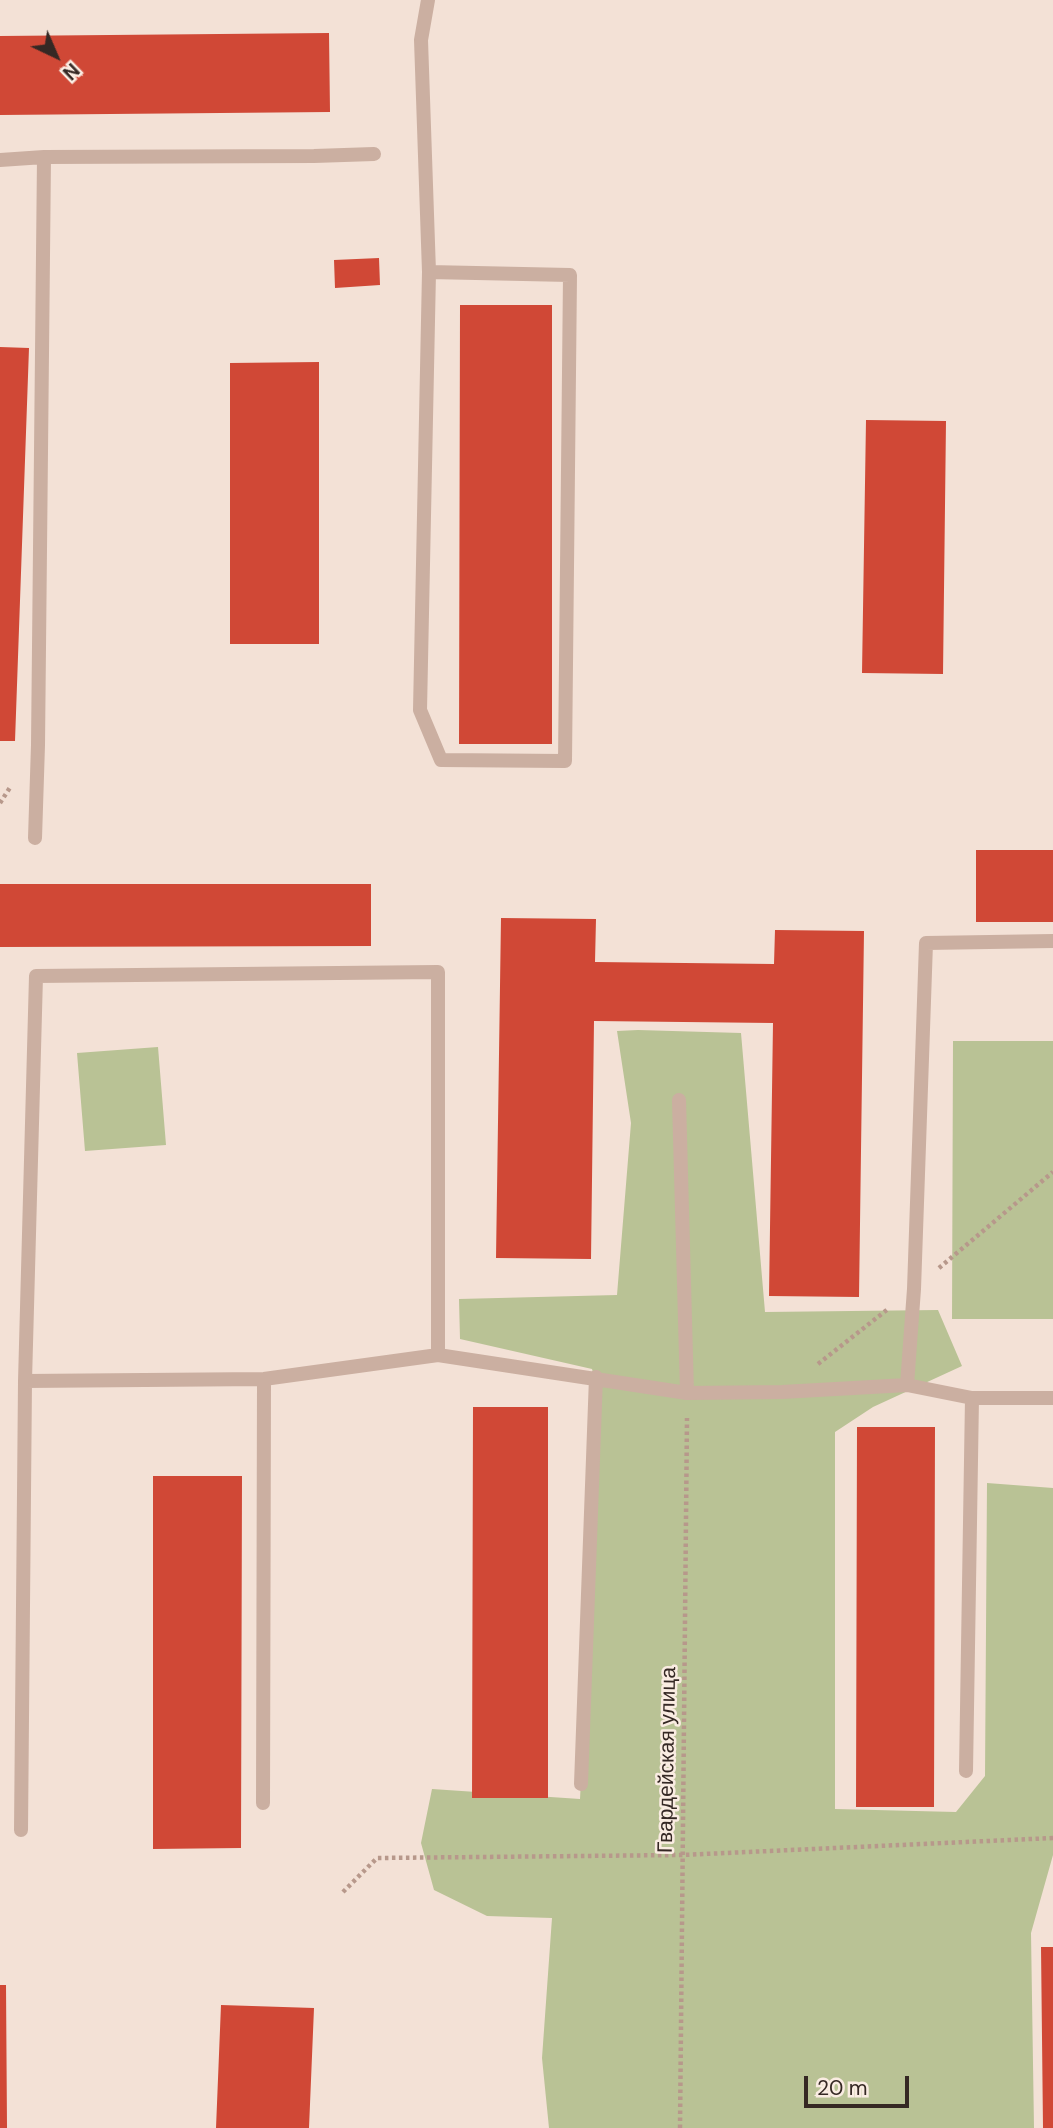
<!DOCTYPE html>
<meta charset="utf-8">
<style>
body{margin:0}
#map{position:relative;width:1053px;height:2128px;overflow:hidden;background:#f3e1d6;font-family:"DM Sans",sans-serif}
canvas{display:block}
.north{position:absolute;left:21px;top:21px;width:70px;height:70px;-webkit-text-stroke:5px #faece2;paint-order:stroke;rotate:136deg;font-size:19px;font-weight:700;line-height:28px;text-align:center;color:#352824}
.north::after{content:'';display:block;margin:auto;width:24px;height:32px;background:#352824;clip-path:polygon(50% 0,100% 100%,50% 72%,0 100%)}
.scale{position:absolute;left:804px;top:2076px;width:105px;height:32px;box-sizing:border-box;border:4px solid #352824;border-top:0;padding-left:9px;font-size:21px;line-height:24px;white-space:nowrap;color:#352824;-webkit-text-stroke:5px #faece2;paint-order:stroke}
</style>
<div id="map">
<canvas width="1053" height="2128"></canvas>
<div class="north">N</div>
<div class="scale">20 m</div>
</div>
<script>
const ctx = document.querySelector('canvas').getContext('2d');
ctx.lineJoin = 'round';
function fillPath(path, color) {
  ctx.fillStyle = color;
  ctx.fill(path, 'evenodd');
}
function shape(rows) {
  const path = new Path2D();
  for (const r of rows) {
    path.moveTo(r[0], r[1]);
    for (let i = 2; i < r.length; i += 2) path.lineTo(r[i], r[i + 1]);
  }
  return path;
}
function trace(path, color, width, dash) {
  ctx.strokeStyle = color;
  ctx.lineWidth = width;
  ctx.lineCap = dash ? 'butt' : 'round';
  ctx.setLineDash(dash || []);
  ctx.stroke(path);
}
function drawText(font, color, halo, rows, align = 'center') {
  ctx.font = font + ' "DM Sans",sans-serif';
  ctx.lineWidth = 5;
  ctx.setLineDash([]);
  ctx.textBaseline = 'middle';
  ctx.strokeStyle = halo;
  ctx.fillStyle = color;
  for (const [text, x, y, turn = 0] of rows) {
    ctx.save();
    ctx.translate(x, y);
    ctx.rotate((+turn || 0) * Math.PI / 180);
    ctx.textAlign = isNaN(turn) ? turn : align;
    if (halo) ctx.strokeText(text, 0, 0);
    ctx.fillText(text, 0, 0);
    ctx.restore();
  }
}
const green = shape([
 [638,1030,741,1033,765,1312,938,1310,962,1366,873,1407,835,1432,835,1809,956,1812,985,1776,987,1483,1053,1488,1053,1855,1031,1933,1034,2128,549,2128,542,2058,552,1918,487,1916,434,1890,421,1843,432,1789,580,1799,601,1400,592,1369,460,1339,459,1299,617,1295,631,1123,617,1031],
 [953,1041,1053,1041,1053,1319,952,1319],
 [158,1047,166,1145,85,1151,77,1053]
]);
const building = shape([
 [329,33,330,112,0,115,0,36],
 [379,258,380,285,335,288,334,260],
 [460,305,552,305,552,744,459,744],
 [0,347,29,348,15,741,0,741],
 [319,362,319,644,230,644,230,363],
 [866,420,946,421,943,674,862,673],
 [976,850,1053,850,1053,922,976,922],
 [0,884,371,884,371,946,0,947],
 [501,918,596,919,595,962,774,964,775,930,864,931,859,1297,769,1296,773,1023,594,1021,591,1259,496,1258],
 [473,1407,548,1407,548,1798,472,1798],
 [857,1427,935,1427,934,1807,856,1807],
 [153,1476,242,1476,241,1848,153,1849],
 [1041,1947,1053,1947,1053,2128,1043,2128],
 [0,1985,6,1985,7,2128,0,2128],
 [221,2005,314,2008,309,2128,216,2128]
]);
const path = shape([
 [0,803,11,786],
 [939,1268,1053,1172],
 [818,1364,888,1309],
 [343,1892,377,1858,682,1855,1053,1838],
 [680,2128,687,1418]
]);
const service = shape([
 [428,0,421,40,429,272,420,710,441,760,565,761,570,275,429,272],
 [0,160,44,157,314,156,374,154],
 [35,838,38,745,44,157],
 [679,1100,687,1393],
 [25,1381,264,1379,438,1355],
 [907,1385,914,1289,926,943,1053,941],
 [966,1771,972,1398],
 [581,1784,596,1377],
 [263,1803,264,1379],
 [21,1830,25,1381,36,976,438,972,438,1355,687,1393,782,1392,907,1385,972,1398,1053,1398]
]);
const streetNames = [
 ["Гвардейская улица",668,1760,-89]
];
fillPath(green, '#b9c295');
fillPath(building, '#d04836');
trace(path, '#b7988b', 4.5, [3.5, 3.5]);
trace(service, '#cbafa1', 14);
drawText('21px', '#352824', '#faece2', streetNames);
</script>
